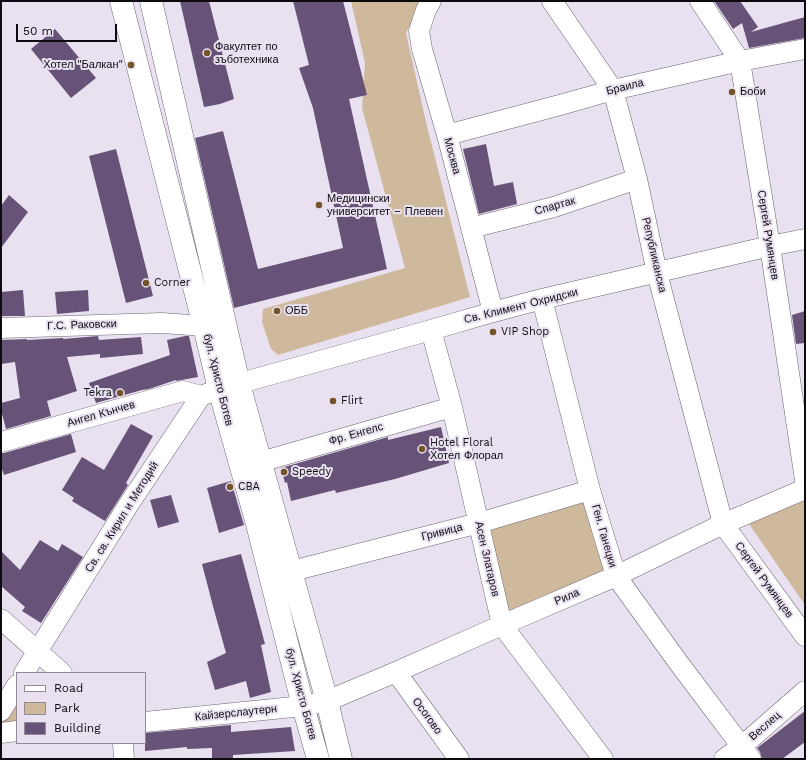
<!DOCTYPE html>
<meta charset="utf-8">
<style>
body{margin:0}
#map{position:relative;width:806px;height:760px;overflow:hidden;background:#e9e1f0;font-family:"Work Sans",sans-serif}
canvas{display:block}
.frame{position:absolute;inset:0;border:2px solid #0d0b10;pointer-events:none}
.legend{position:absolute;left:16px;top:672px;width:130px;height:72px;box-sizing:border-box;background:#e9e1f0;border:1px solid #918b96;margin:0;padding:5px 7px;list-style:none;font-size:12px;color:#0d0b10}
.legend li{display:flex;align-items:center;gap:8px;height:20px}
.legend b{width:20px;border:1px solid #918b96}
.scale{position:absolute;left:16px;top:24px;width:101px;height:18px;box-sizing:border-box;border:2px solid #0d0b10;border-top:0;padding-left:5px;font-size:12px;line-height:14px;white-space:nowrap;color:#0d0b10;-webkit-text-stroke:3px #e9e1f0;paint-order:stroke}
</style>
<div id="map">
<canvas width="806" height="760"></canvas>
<div class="frame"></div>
<ul class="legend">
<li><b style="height:5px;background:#fff"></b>Road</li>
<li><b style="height:11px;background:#cfb99d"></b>Park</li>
<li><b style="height:11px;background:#665377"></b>Building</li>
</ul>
<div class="scale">50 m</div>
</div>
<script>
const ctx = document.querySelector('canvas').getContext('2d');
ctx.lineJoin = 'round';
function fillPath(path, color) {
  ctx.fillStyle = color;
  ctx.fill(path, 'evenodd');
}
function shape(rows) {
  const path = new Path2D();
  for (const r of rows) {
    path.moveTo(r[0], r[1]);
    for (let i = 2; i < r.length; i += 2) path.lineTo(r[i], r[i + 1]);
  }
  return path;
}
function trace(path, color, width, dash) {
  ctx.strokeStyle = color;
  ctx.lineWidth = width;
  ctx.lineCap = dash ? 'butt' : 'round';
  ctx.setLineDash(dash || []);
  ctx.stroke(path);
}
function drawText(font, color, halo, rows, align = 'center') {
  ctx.font = font + ' "Work Sans",sans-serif';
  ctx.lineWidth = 4;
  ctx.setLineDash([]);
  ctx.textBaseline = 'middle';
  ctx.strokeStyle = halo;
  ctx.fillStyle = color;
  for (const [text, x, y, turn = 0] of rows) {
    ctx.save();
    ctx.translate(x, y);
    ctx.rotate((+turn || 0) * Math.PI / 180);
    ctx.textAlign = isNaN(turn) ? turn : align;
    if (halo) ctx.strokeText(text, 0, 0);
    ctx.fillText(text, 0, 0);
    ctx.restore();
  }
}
const green = shape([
 [351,1,423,1,406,33,426,122,470,297,278,355,271,349,262,322,263,309,405,268,362,108,365,63],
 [590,490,616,576,502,625,479,523],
 [805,499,805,605,749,524],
 [17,685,17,731,1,733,1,711]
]);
const building = shape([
 [180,1,209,1,234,99,220,104,204,107],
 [293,1,343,1,367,95,349,99,387,269,234,308,195,138,223,131,258,269,343,248,313,108,299,68,309,65],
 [714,1,740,1,758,27,751,32,805,17,805,38,749,48,742,23,733,29],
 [55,29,96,78,71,98,31,49],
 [486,144,494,186,513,182,517,204,479,214,463,149],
 [116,149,153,296,126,303,89,156],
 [9,195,28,212,1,248,1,206],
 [23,290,25,316,1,316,1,292],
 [88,290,89,311,57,314,55,292],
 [805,311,805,343,796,344,792,315],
 [98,336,99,340,141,337,143,354,100,358,100,354,67,357,77,391,47,401,51,416,6,429,1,410,1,403,20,398,15,362,1,364,1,340,27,339,27,340,63,338,63,339],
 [185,336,189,336,198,377,176,381,176,380,149,389,142,390,96,403,89,383,170,355,167,340],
 [131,424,153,436,126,483,128,485,105,521,72,501,74,498,62,490,82,457,104,470],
 [441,427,449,463,395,479,336,493,335,490,291,501,287,482,285,483,281,468,388,437,388,440],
 [71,434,76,452,4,475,1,466,1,453,4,453],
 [231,481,244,525,219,533,207,488],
 [171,495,179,522,158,528,150,500],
 [40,540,58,551,62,544,83,557,41,623,22,611,25,607,1,586,1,551,20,570],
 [241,554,265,644,261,645,271,692,250,698,246,681,215,690,207,662,226,653,214,610,202,564],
 [805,711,805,742,782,759,762,759,760,752,757,748],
 [231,725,231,732,291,727,295,751,233,755,233,759,212,759,212,748,187,749,187,747,145,751,145,733]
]);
const minor = shape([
 [431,1,426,10,419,31,422,49,447,135,493,312],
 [552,1,613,90,637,179,657,273,723,524,805,636],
 [700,1,740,61,770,246,805,480],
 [447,135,560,105,613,90,740,61,805,49],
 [471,228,554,207,637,179],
 [542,299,590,490,616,576,678,662,751,759],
 [1,328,162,323,204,326],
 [431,330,452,407,502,625,603,759],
 [1,442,183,391,201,396],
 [260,462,452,407],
 [292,571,479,523,590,490],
 [1,619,62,673],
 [396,672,459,759],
 [24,673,129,504,201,396,219,389,431,330,493,312,542,299,770,246,805,239],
 [1,711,17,685],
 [145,722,303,706,327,701,396,672,502,625,616,576,723,524,805,489],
 [1,733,17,731],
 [123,743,124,759],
 [724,759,742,746,805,691]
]);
const major = shape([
 [121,1,204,326,219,389,257,524,303,706,318,759],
 [151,1,239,384,327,701,341,759]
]);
const markers = [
 [207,53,4,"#74552a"],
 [131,65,4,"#74552a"],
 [732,92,4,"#74552a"],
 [319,205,4,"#74552a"],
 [146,283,4,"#74552a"],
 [277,311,4,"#74552a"],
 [493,332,4,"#74552a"],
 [120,393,4,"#74552a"],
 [333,401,4,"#74552a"],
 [422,449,4,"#74552a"],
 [284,472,4,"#74552a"],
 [230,487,4,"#74552a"]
];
const poiNames = [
 ["Факултет по",215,47],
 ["зъботехника",215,60],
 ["Хотел \"Балкан\"",123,65,"right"],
 ["Боби",740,92],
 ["Медицински",327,199],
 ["университет – Плевен",327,212],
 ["Corner",154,283],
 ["ОББ",285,311],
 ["VIP Shop",501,332],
 ["Tekra",112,393,"right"],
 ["Flirt",341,401],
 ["Hotel Floral",430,443],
 ["Хотел Флорал",430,456],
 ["Speedy",292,472],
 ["CBA",238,487]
];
const streetNames = [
 ["Браила",625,87,-14],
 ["Москва",452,156,75],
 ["Спартак",555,206,-16],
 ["Сергей Румянцев",768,235,81],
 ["Републиканска",654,255,77],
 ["Св. Климент Охридски",521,306,-14],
 ["Г.С. Раковски",82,325,-2],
 ["бул. Христо Ботев",218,380,76],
 ["Ангел Кънчев",101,414,-16],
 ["Фр. Енгелс",356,434,-16],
 ["Св. св. Кирил и Методий",122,517,-58],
 ["Гривица",442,532,-14],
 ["Ген. Ганецки",604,536,74],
 ["Асен Златаров",487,559,77],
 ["Сергей Румянцев",764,580,54],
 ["Рила",567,597,-23],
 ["бул. Христо Ботев",301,694,75],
 ["Кайзерслаутерн",236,713,-6],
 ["Осогово",427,716,54],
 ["Веслец",765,726,-41]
];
fillPath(green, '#cfb99d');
fillPath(building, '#665377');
trace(minor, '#6b6571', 21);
trace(major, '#6b6571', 23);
trace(minor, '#fff', 20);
trace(major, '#fff', 22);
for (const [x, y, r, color] of markers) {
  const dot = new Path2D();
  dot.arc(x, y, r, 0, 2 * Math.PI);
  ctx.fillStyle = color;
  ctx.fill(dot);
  trace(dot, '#e9e1f0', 1.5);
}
drawText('11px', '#0d0b10', '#e9e1f0', poiNames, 'left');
drawText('11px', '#0d0b10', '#e9e1f0', streetNames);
</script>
